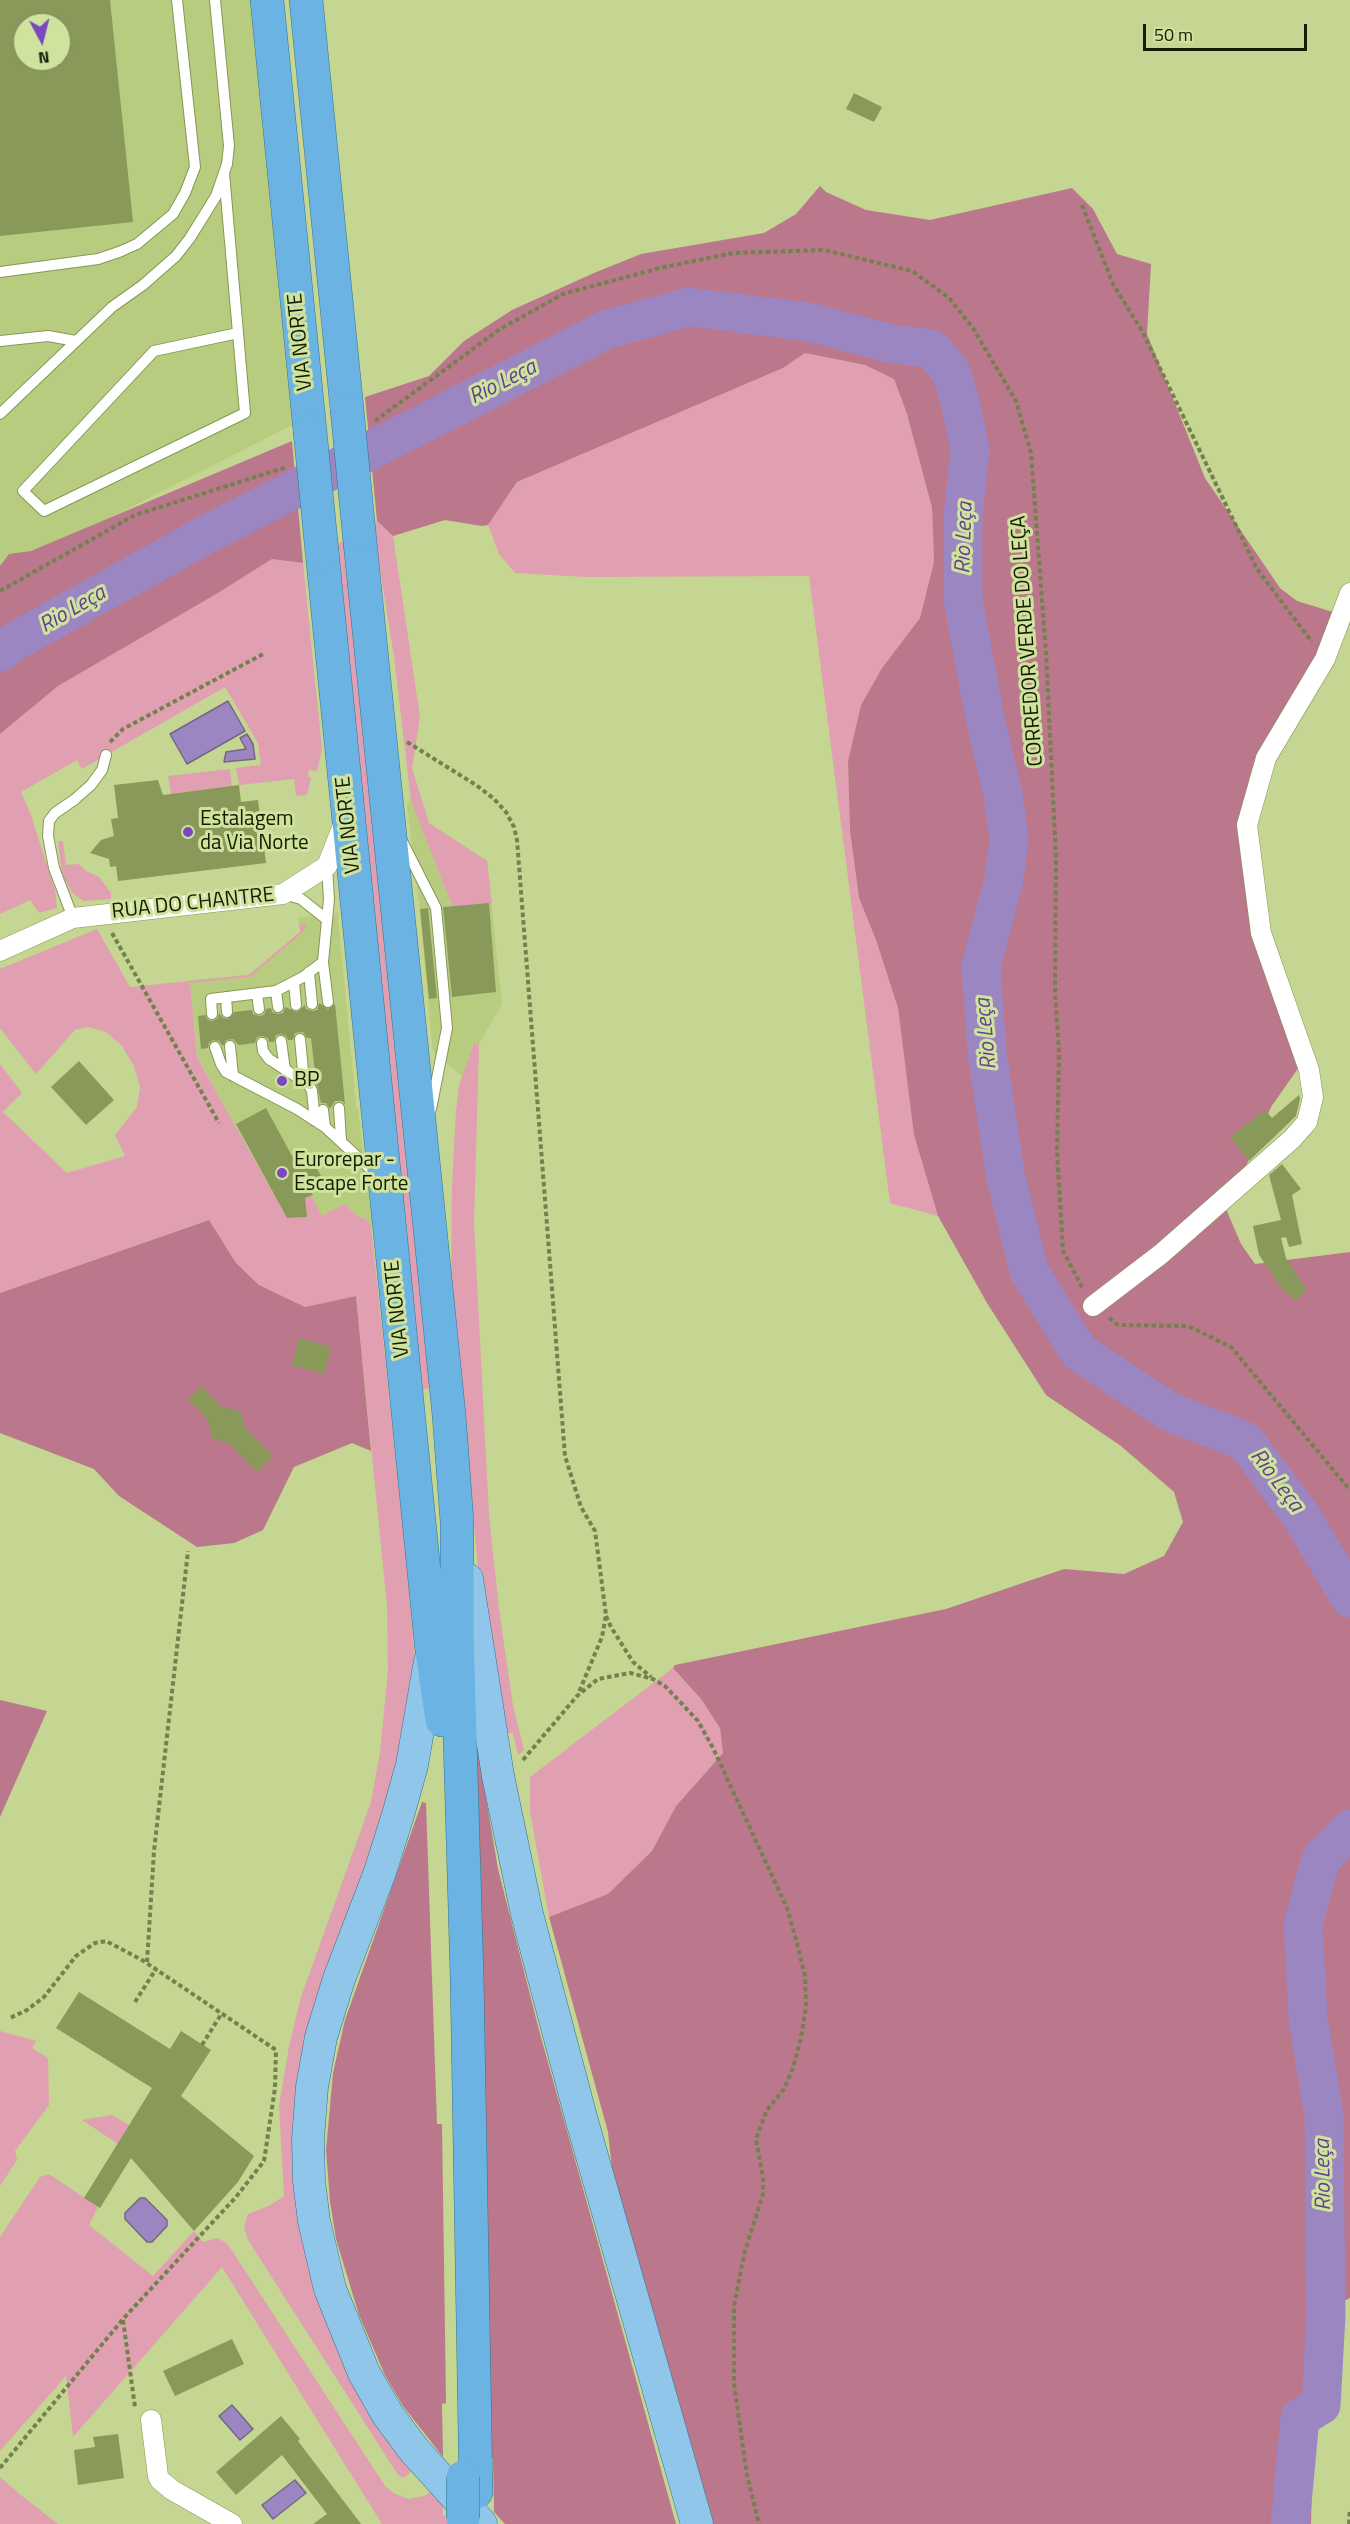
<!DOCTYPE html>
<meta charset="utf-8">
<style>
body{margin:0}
#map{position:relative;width:1350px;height:2524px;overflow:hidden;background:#c4d691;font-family:"Titillium Web",sans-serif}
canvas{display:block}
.north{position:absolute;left:12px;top:12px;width:60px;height:60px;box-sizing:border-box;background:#d0e39e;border:2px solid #869360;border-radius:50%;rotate:173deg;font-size:16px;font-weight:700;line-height:24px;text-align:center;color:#161c02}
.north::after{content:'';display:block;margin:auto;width:21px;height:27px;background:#7c48bf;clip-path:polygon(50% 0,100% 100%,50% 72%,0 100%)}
.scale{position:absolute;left:1143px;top:24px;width:164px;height:27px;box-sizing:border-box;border:3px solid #161c02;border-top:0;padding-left:8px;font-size:18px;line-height:21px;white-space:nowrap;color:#161c02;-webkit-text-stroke:4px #d0e39e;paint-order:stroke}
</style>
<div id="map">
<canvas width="1350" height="2524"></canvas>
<div class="north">N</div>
<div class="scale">50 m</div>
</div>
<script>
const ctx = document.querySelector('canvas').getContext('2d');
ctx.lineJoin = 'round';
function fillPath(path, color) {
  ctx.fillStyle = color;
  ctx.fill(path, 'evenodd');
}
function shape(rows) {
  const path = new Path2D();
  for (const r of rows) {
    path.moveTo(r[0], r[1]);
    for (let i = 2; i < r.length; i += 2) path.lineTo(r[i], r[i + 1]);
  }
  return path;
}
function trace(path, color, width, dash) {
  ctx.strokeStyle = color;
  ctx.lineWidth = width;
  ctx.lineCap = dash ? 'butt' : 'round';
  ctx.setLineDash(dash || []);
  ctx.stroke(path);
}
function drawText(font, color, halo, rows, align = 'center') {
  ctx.font = font + ' "Titillium Web",sans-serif';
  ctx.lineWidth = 6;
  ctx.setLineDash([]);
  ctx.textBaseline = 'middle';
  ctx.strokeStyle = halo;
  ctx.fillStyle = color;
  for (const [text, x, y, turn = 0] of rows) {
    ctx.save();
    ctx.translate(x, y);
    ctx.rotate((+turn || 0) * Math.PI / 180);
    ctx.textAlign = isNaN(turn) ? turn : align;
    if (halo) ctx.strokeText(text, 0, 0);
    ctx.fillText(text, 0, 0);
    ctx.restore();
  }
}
const built = shape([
 [0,0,250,0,294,424,0,574],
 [24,24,60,24,60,60,24,60],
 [411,801,418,816,487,861,502,1004,477,1047,469,1082,433,1052,419,904,407,804],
 [339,913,338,917,356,1105,358,1109,373,1225,371,1226,366,1219,287,1218,197,1056,190,980,249,975,300,932,298,918]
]);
const green = shape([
 [805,353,865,365,894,379,907,414,932,508,934,562,920,618,882,668,861,705,848,761,850,831,859,898,876,940,898,1008,914,1135,938,1216,890,1203,809,576,586,577,515,573,499,554,488,525,517,482,783,368],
 [377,521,393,536,420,717,412,768,429,823,487,861,492,906,489,904,454,910,411,801,394,656,378,557,375,522],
 [346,539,432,1387,422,1390,336,545],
 [272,559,303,563,322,749,317,771,309,770,308,777,311,778,307,795,296,796,294,779,239,785,236,768,261,765,258,743,225,687,82,769,77,760,21,792,31,815,55,891,57,908,39,913,30,900,0,914,0,734,58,686,218,593],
 [230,769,232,786,171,794,168,776],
 [58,841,63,841,66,865,79,864,86,871,99,877,111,893,111,899,84,901,72,893,62,873],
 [305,924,306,927,304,931,250,977,190,983,197,1057,287,1218,307,1217,305,1199,311,1196,322,1216,344,1204,359,1217,366,1219,371,1226,407,1564,415,1659,407,1730,300,2174,412,2468,409,2474,404,2478,398,2475,248,2240,244,2227,248,2214,269,2206,284,2196,279,2106,289,2046,301,1997,371,1802,380,1752,388,1670,387,1606,356,1296,305,1307,259,1285,236,1263,208,1220,0,1293,0,1064,22,1093,3,1112,67,1173,125,1156,115,1135,137,1107,140,1087,134,1066,122,1046,106,1032,88,1027,75,1030,36,1074,0,1028,0,969,97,929,130,987,249,975,300,932,300,925],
 [474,1043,479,1045,474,1224,489,1515,499,1609,513,1706,524,1750,518,1755,513,1733,501,1733,488,1665,451,1297,452,1184,456,1111,459,1086],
 [673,1668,701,1699,720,1728,723,1753,676,1806,652,1851,608,1894,549,1917,530,1811,530,1777],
 [0,2031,36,2041,32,2048,48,2058,49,2105,15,2151,17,2160,0,2186],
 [112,2115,129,2125,118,2144,82,2120],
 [49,2174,98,2207,89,2225,153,2276,194,2231,203,2242,217,2238,227,2243,385,2486,395,2494,409,2499,424,2496,436,2489,443,2496,443,2516,448,2516,448,2524,382,2524,222,2267,73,2437,66,2376,0,2451,0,2237,40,2177],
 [0,2477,22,2496,58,2524,0,2524]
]);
const forest = shape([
 [820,186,826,192,866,210,930,220,1072,188,1093,209,1117,254,1151,264,1147,334,1205,478,1280,588,1297,601,1333,612,1328,641,1289,722,1240,849,1263,970,1279,986,1299,1067,1271,1107,1235,1192,1223,1202,1241,1244,1255,1264,1350,1252,1350,2298,1308,2317,1308,2416,1313,2437,1311,2524,710,2524,613,2178,608,2132,549,1917,608,1894,652,1851,676,1806,723,1753,720,1728,701,1699,673,1668,675,1665,946,1609,1064,1569,1124,1574,1164,1556,1183,1522,1174,1492,1121,1446,1046,1395,987,1303,938,1216,914,1135,898,1008,876,940,859,898,850,831,848,761,861,705,882,668,920,618,934,562,932,508,907,414,894,379,865,365,805,353,783,368,517,482,488,525,482,526,445,520,393,536,377,521,365,397,429,376,464,341,512,310,594,273,641,254,764,233,796,214],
 [292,441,303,563,272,559,218,593,58,686,0,734,0,566,9,554,31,551],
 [209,1220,236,1263,259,1285,305,1307,356,1296,371,1451,352,1443,294,1467,263,1530,234,1543,197,1547,119,1496,94,1469,0,1433,0,1293],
 [0,1700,47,1711,0,1817],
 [476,1739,498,1869,539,2030,676,2524,505,2524,494,2512,493,2458,490,2458],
 [422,1802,426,1803,437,2124,442,2124,446,2403,442,2404,443,2457,403,2406,385,2375,359,2315,336,2239,330,2201,326,2150,333,2073,345,2020]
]);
const water = shape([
 [228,701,245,731,187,764,170,734,228,701],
 [247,734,253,744,255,759,224,762,226,752,246,749,240,738,247,734],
 [140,2198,145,2198,167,2220,167,2226,152,2242,147,2242,125,2219,125,2213,140,2198],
 [232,2405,253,2429,240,2440,219,2416,232,2405],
 [295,2480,306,2493,273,2519,262,2505,295,2480]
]);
const river = shape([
 [0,652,10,644,207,534,608,329,689,307,809,322,893,344,932,349,951,372,959,397,970,449,963,518,963,600,986,723,1003,795,1009,839,1004,880,981,966,987,1053,1005,1173,1029,1271,1079,1352,1170,1412,1245,1441,1301,1516,1350,1598],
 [1290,2524,1300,2418,1321,2405,1326,2316,1324,2116,1308,2018,1303,1924,1321,1859,1350,1829]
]);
const building = shape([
 [0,0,110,0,133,222,0,236],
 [24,24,60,24,60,60,24,60],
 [854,93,882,107,874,122,846,109],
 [158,780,163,795,239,785,241,802,258,800,266,863,118,881,116,866,110,867,109,859,90,853,101,840,114,836,111,819,118,818,114,785],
 [489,903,496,992,452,997,443,907],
 [428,908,437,998,429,999,420,909],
 [319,1003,328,1009,335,1004,345,1104,342,1101,335,1101,330,1109,326,1103,321,1103,316,1081,311,1038,307,1038,303,1032,295,1033,293,1040,288,1040,286,1036,281,1034,276,1035,274,1042,269,1042,268,1038,262,1036,257,1037,255,1043,239,1045,233,1039,226,1040,223,1046,219,1041,213,1040,209,1043,208,1048,201,1049,198,1016,205,1015,208,1020,213,1021,218,1018,219,1013,223,1018,228,1019,234,1012,252,1010,253,1014,259,1016,264,1015,266,1009,271,1008,272,1012,278,1014,283,1013,285,1007,297,1012,305,1005,306,1009,312,1011,317,1010],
 [79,1061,114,1100,86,1125,51,1087],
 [1299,1095,1300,1099,1296,1116,1249,1161,1230,1137,1265,1110,1272,1118],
 [266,1108,292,1156,306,1148,322,1178,308,1185,313,1195,305,1198,307,1217,287,1218,236,1124],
 [1282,1164,1301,1189,1292,1195,1302,1244,1289,1247,1286,1237,1281,1238,1286,1258,1307,1290,1295,1301,1281,1287,1259,1255,1253,1226,1281,1220,1269,1175],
 [299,1338,331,1347,324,1374,292,1365],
 [201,1386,222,1407,240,1411,246,1429,273,1456,257,1472,230,1444,212,1438,208,1420,188,1399],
 [79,1992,170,2049,181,2031,211,2050,181,2096,254,2156,238,2182,194,2231,131,2158,100,2208,84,2198,152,2088,56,2028],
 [232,2339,244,2364,175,2396,163,2371],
 [281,2416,300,2439,298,2441,361,2524,313,2524,327,2514,282,2455,236,2495,216,2472],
 [118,2434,124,2478,78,2485,74,2450,95,2447,93,2437]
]);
const path = shape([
 [1082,205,1113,284,1142,331,1257,569,1312,642],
 [375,421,500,329,563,294,664,267,733,253,824,250,912,271,949,298,973,328,1016,401,1031,453,1046,653,1056,859,1055,991,1059,1052,1057,1152,1063,1251,1083,1289],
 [0,591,135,515,287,467],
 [110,742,123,729,265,653],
 [407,742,476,785,493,798,506,812,514,827,517,840,565,1456,581,1507,595,1531,606,1615,602,1637,579,1692],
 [112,933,219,1123],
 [1109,1318,1118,1325,1188,1326,1231,1347,1350,1490],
 [606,1616,611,1627,633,1662,651,1677],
 [523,1760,577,1696,598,1679,630,1673,653,1679,665,1686,698,1721,713,1748,787,1908,797,1943,805,1976,806,2007,801,2038,793,2068,784,2089,767,2110,756,2139,763,2177,763,2194,744,2254,734,2307,734,2384,747,2475,759,2524],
 [147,1962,154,1851,188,1551],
 [135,2002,156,1969],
 [202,2045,222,2013],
 [123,2320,135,2407],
 [0,2468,123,2319,236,2197,264,2161,275,2088,276,2050,142,1960,106,1941,95,1943,76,1956,44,1997,27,2010,10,2018],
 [1349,2524,1350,2509]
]);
const service = shape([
 [224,173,245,413,44,511,23,491,154,351,238,333],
 [0,272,98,259,119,252,137,244,173,214,185,193,195,167,177,0],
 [0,341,48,336,76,341],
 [0,414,112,307,143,285,176,256,190,238,216,196,227,164,229,146,215,0],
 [402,841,436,908,447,1028,431,1109],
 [327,866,329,899,323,962,328,1002],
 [284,894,301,899,325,918],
 [73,918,54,868,48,836,49,821,55,813,74,800,91,785,102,770,106,755],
 [309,972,312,1004],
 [294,982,296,1005],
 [276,991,278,1007],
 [257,994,259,1009],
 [226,997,227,1012],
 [212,1014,211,999,276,991,303,977,323,962],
 [300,1039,304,1081],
 [281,1041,285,1070],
 [262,1043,263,1051,269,1059,309,1085,312,1091,315,1121],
 [230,1046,233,1076],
 [215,1047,221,1064,226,1072,297,1109,325,1127,376,1174],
 [339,1108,341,1140],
 [323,1110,325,1127]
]);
const minor = shape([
 [0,951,73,918,283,894,327,866,344,823],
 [1093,1306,1161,1254,1292,1139,1307,1122,1313,1097,1309,1070,1261,933,1247,825,1266,758,1325,659,1350,593],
 [151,2420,158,2476,160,2480,172,2490,232,2524]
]);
const primary = shape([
 [467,1579,498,1776,527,1914,582,2121,697,2524],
 [430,1661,412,1765,398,1815,380,1872,339,1979,321,2037,312,2087,308,2139,309,2181,314,2221,330,2289,364,2373,388,2415,414,2450,481,2524]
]);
const trunk = shape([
 [267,0,310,431],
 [306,0,347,409],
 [359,532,449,1415,457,1522,457,1636,467,1978,476,2492],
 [322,552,432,1651,442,1720]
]);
const trunkBridge = shape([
 [347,409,359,532],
 [310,431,322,552],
 [463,2477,463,2518]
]);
const markers = [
 [188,832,6,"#7c48bf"],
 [282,1081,6,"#7c48bf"],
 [282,1173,6,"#7c48bf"]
];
const streetNames = [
 ["VIA NORTE",301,342,-96],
 ["CORREDOR VERDE DO LEÇA",1028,641,-94],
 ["VIA NORTE",349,825,-96],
 ["RUA DO CHANTRE",193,904,-6],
 ["VIA NORTE",398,1309,-96]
];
const poiNames = [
 ["Estalagem",200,820],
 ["da Via Norte",200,844],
 ["BP",294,1081],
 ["Eurorepar -",294,1161],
 ["Escape Forte",294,1185]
];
const waterNames = [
 ["Rio Leça",503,383,-27],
 ["Rio Leça",965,538,-88],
 ["Rio Leça",73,610,-30],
 ["Rio Leça",987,1034,-95],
 ["Rio Leça",1276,1481,53],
 ["Rio Leça",1324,2175,-91]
];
fillPath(built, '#b8cc7f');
fillPath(green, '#e19fb2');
fillPath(forest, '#bb778b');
fillPath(water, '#9c86c2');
trace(water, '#746688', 1.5);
trace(river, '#9c86c2', 39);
fillPath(building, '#899959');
trace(service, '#869754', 12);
trace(minor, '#869754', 21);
trace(primary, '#35728e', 33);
trace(trunk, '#35728e', 34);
trace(path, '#74814f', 4, [4.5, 3]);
trace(service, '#fff', 10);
trace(minor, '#fff', 20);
trace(primary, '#90c6e9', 32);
trace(trunk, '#6bb3e2', 33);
trace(trunkBridge, '#35728e', 34, []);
trace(trunkBridge, '#6bb3e2', 33);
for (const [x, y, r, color] of markers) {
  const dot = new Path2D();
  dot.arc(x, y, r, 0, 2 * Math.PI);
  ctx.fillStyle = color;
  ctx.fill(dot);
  trace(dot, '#d0e39e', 2);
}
drawText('21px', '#161c02', '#d0e39e', streetNames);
drawText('21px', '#161c02', '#d0e39e', poiNames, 'left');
drawText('italic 22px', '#61438d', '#d0e39e', waterNames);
</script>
